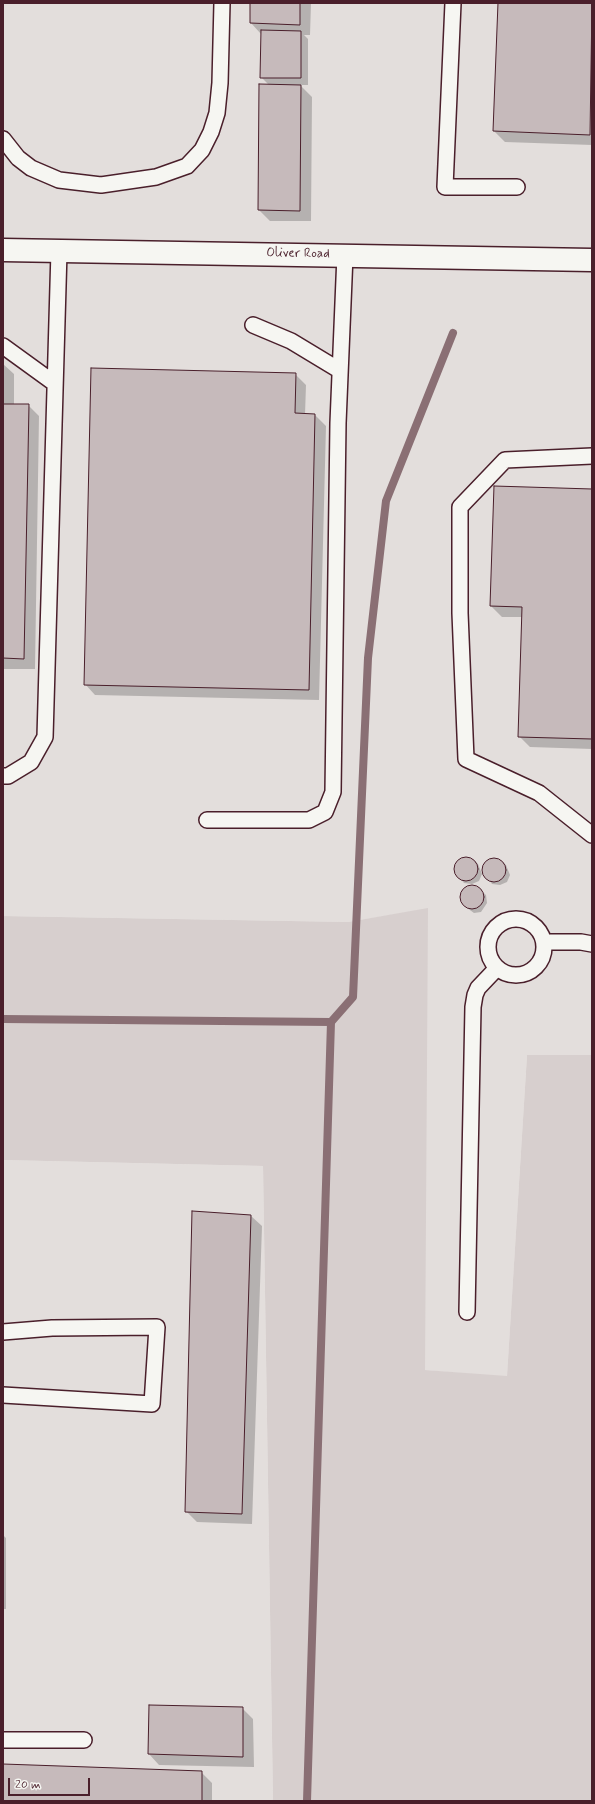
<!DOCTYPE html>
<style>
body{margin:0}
#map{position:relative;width:595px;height:1804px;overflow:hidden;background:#efedea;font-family:Mynerve,sans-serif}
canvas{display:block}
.frame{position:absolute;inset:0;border:4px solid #4a1f2b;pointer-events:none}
.scale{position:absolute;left:8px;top:1778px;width:82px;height:18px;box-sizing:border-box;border:2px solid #4a1f2b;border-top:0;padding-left:5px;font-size:12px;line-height:14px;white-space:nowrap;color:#4a1f2b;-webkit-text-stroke:3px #f6f6f2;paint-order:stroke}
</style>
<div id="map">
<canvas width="595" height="1804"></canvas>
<div class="frame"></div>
<div class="scale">20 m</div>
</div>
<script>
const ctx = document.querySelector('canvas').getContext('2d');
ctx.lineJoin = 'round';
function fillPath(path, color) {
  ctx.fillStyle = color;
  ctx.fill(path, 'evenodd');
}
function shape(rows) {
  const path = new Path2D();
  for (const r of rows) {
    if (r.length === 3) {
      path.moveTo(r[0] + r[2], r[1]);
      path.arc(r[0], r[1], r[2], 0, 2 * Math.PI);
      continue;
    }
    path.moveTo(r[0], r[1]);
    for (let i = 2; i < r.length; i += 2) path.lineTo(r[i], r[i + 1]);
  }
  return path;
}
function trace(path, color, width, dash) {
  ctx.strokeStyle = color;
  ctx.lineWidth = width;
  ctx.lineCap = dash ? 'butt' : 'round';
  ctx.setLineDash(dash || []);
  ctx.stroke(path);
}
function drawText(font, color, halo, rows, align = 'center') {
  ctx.font = font + ' Mynerve,sans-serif';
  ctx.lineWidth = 3.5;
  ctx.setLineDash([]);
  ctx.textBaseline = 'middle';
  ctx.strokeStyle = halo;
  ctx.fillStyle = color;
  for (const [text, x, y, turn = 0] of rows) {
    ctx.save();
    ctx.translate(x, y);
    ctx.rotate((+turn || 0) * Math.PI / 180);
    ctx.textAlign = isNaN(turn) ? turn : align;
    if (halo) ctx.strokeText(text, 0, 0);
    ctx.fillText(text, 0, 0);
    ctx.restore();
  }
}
const built = shape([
 [3,3,592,3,592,1055,527,1055,507,1377,424,1370,427,909,348,922,3,916],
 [3,1160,263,1166,273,1801,3,1801]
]);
const green = shape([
 [428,908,425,1370,507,1376,527,1055,592,1055,592,1801,273,1801,263,1166,3,1160,3,916,348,922]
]);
const shadow = shape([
 [251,3,311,3,310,35,304,35,308,39,308,85,300,85,312,97,311,221,270,221,259,210,269,85,261,77,261,34,251,23],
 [499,3,592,3,592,145,505,142,494,131],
 [3,364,14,374,14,405,28,405,39,416,35,669,3,669],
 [295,374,306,385,305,415,315,415,326,426,319,700,95,695,85,684],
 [592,490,592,749,530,747,519,736,523,617,502,617,491,606],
 [467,857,474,860,478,864,482,874,479,881,472,884,464,883,456,873,456,865,460,859],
 [495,858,502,861,506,865,510,875,507,882,500,885,492,884,483,870,488,860],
 [472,886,479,889,486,895,487,903,481,912,474,913,467,908,463,904,461,897,463,890],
 [251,1216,262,1226,252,1524,197,1522,186,1511],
 [3,1535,6,1538,6,1609,3,1609],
 [150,1706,242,1708,253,1719,254,1767,159,1765,149,1754],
 [3,1765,201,1772,212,1783,212,1801,3,1801]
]);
const stream = shape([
 [3,1019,331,1022],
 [307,1801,331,1022,353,997,368,658,386,501,453,333]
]);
const building = shape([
 [250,3,300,3,300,25,250,23,250,3],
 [498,3,592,3,590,135,493,131,498,3],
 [261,30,301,31,301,78,260,78,261,30],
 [259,84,301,85,300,211,258,210,259,84],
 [3,363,3,404,29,404,24,659,3,658,3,363],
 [91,368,296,373,295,413,315,414,309,690,84,685,91,368],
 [494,486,592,489,592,739,518,737,522,607,490,606,494,486],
 [466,869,12],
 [494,870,12],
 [472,897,12],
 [192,1211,251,1215,242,1514,185,1512,192,1211],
 [149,1705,243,1707,243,1757,148,1754,149,1705],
 [3,1764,202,1771,202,1801,3,1801,3,1764]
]);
const service = shape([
 [453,3,445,187,517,187],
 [3,139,18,158,31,168,59,180,101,185,156,177,187,166,202,150,211,132,217,113,220,83,222,3],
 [253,325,291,341,339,370],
 [3,346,54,383],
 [592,456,505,460,460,507,460,613,466,759,539,793,592,835],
 [3,776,8,776,31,762,45,737,59,251],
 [207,820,309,820,325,812,333,792,338,423,345,255],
 [516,947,28],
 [544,942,581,942,592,944],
 [467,1312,473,1007,475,995,478,988,497,968],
 [3,1332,52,1328,157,1327,152,1404,3,1395],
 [3,1740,84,1740]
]);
const primary = shape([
 [3,250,592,260]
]);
const streetNames = [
 ["Oliver Road",298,254,1]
];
fillPath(built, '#e3dedc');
fillPath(green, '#d7cfce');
fillPath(shadow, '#0003');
trace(stream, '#8a6f74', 8);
fillPath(building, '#c6babb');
trace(building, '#4a1f2b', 1);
trace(service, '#4a1f2b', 18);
trace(primary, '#4a1f2b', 25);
trace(service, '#f6f6f2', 15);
trace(primary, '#f6f6f2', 22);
drawText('13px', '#4a1f2b', '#f6f6f2', streetNames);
</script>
